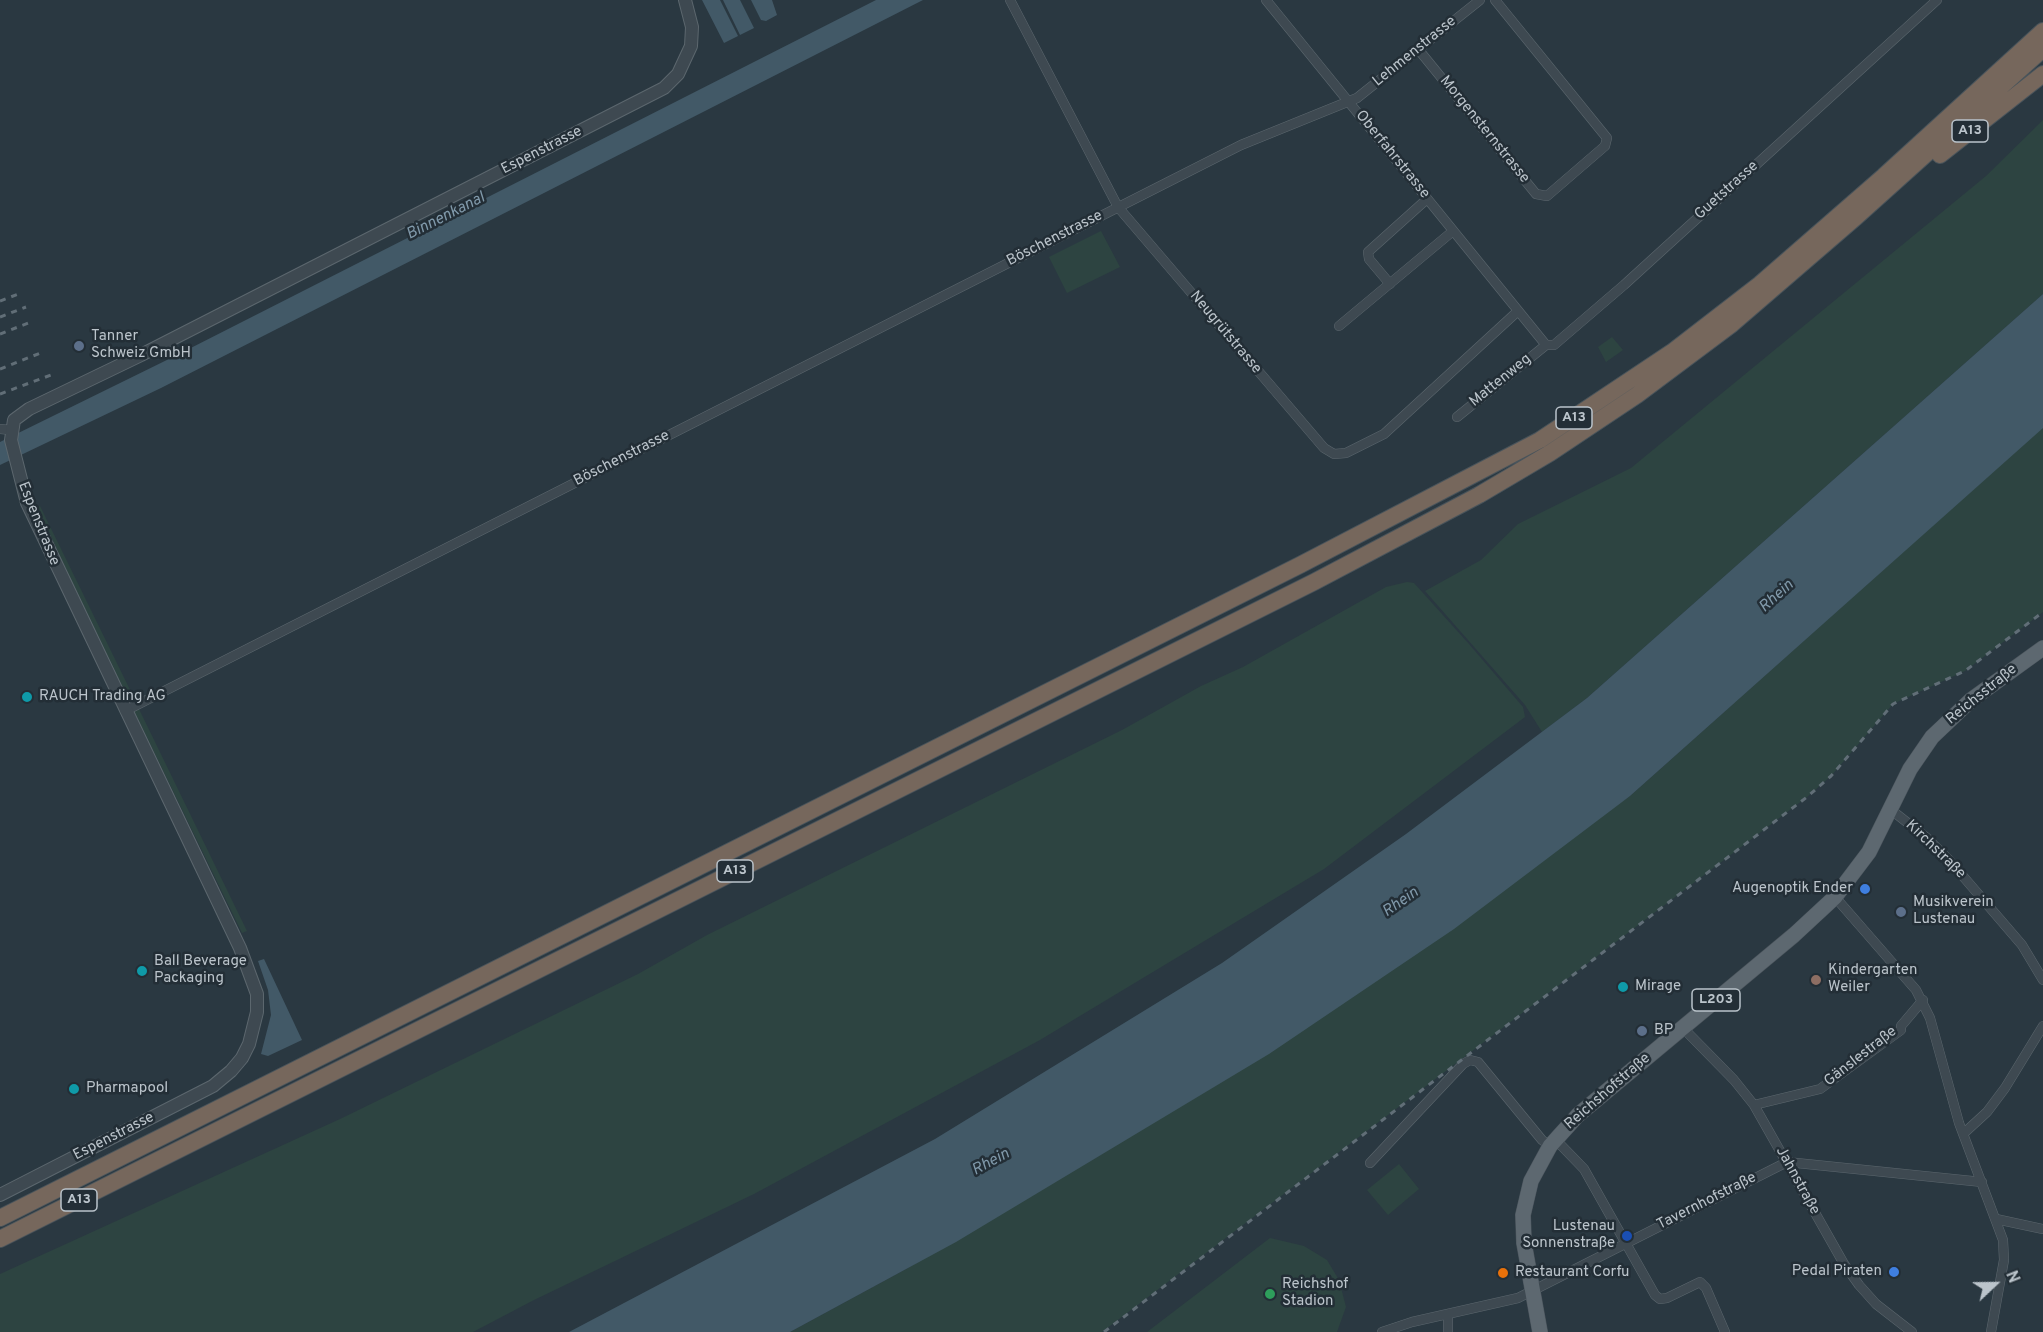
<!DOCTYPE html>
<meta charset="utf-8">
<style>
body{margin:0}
#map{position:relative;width:2043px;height:1332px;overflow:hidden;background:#2a3841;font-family:Overpass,sans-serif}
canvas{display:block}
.north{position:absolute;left:1965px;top:1254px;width:60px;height:60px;-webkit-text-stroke:4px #232e36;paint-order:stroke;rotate:68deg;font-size:16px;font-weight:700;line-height:24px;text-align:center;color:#bbc4cb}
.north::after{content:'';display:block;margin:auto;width:21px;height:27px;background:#bbc4cb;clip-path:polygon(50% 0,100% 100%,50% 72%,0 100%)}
</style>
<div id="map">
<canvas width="2043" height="1332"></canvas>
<div class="north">N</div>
</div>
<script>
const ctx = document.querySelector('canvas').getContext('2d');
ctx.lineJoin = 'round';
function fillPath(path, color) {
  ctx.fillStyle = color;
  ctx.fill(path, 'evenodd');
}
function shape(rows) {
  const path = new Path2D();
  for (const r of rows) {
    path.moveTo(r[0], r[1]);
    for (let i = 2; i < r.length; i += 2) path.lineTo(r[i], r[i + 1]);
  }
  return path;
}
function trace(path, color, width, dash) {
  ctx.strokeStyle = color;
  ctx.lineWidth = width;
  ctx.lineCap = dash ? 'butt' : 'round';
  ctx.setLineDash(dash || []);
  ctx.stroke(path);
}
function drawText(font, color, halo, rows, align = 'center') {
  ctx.font = font + ' Overpass,sans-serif';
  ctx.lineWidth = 5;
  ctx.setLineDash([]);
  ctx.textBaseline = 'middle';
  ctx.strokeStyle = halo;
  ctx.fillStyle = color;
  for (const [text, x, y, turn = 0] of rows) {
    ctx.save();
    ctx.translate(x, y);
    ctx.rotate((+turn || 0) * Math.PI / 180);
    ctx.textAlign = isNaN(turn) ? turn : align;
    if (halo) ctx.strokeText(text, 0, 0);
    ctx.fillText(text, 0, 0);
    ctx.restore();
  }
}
const green = shape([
 [2043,120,2043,294,1587,698,1542,732,1525,705,1425,591,1481,560,1518,524,1631,468,1986,176],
 [1101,231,1120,267,1067,293,1049,257],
 [1612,337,1623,350,1606,362,1598,347],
 [2043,427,2043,612,1965,671,1893,704,1831,776,1807,797,1102,1332,790,1332,908,1268,1630,796],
 [40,506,135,700,130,702,70,578,38,508],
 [1407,582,1414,583,1469,644,1523,707,1525,717,1324,869,1040,1040,754,1194,534,1300,473,1332,0,1332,0,1274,340,1119,638,974,707,935,1122,730,1201,686,1243,667,1386,587],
 [139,709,247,931,242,933,134,711],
 [1399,1164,1419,1189,1388,1215,1367,1190],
 [1270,1238,1304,1246,1327,1260,1339,1280,1346,1307,1337,1332,1147,1332]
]);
const water = shape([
 [702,0,720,0,738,36,724,43],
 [723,0,740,0,754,28,740,35],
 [751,0,772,0,777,15,766,21,761,20],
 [876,0,923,0,161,388,0,465,0,442,175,356],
 [2043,294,2043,428,1630,796,1454,929,1269,1054,956,1242,790,1332,569,1332,935,1139,1222,963,1406,834,1587,698],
 [264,959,302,1040,268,1056,261,1054,271,1015,268,990,258,961]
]);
const minor = shape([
 [1010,0,1118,207,1324,448,1334,454,1346,453,1384,434,1518,311],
 [1266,0,1546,345],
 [1418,49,1536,194,1547,196,1605,146,1607,138,1495,0],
 [1390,284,1369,259,1368,252,1427,199],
 [1339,326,1453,231],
 [1546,345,1554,345,1624,285,1937,0],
 [1457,417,1546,345],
 [0,429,11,430],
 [125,711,1241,145,1357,98,1480,0],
 [1890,809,1927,838,1949,860,2022,945,2043,980],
 [1835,897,1916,990,1930,1018,1959,1123,2003,1240,2004,1260,1991,1332],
 [1683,1028,1734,1080,1754,1105,1844,1264,1859,1285,1876,1304,1912,1332],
 [1754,1105,1820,1089,1901,1030,1901,1026,1923,1000],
 [1963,1134,1987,1112,2005,1088,2043,1026],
 [1555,1139,1584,1169,1655,1295,1660,1299,1667,1298,1700,1282,1706,1288,1725,1332],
 [1787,1162,1982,1182],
 [1370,1163,1463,1064,1470,1060,1478,1062,1542,1140,1550,1146],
 [1996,1219,2043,1229],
 [1448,1314,1448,1332],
 [1382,1332,1412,1322,1518,1298,1787,1162]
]);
const tertiary = shape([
 [0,1195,213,1086,231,1071,242,1058,249,1044,257,1012,257,994,240,948,27,503,11,440,14,420,29,409,141,355,664,88,678,74,691,46,692,27,685,0]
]);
const primary = shape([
 [1540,1332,1524,1243,1523,1215,1531,1181,1550,1146,1578,1115,1794,935,1835,897,1869,852,1910,769,1932,737,1971,700,2043,648]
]);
const motorway = shape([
 [1940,155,2043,74],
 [0,1218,1300,565,1540,440,1672,352,1760,284,1884,176,2043,31],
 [0,1239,1314,582,1479,495,1550,453,1637,395,1732,324,1855,218,2043,49]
]);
const rail = shape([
 [0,301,21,293],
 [0,317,26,307],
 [0,334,31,322],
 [0,369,43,352],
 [0,394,51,375],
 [1104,1332,1807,797,1831,776,1893,704,1965,671,2043,612]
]);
const markers = [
 [79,346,6,"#5c6f8a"],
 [27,697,6,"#0f9aa8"],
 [1865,889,6,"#3f7fe0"],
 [1901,912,6,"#5c6f8a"],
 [142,971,6,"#0f9aa8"],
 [1816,980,6,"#8d6e63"],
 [1623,987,6,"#0f9aa8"],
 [1642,1031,6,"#5c6f8a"],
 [74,1089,6,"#0f9aa8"],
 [1627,1236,6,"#1a4fb4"],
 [1894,1272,6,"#3f7fe0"],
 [1503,1273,6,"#e8710a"],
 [1270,1294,6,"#2e9e5b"]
];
const shields = [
 [1970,131,36],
 [1574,418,36],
 [735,871,36],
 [1716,1000,48],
 [79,1200,36]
];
const shieldNames = [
 ["A13",1970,131],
 ["A13",1574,418],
 ["A13",735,871],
 ["L203",1716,1000],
 ["A13",79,1200]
];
const streetNames = [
 ["Lehmenstrasse",1415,52,-39],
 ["Morgensternstrasse",1484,130,51],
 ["Espenstrasse",542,151,-27],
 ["Oberfahrstrasse",1392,155,51],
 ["Guetstrasse",1727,191,-42],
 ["Böschenstrasse",1055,239,-27],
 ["Neugrütstrasse",1225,333,50],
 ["Mattenweg",1501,381,-39],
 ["Böschenstrasse",622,459,-27],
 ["Espenstrasse",38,524,68],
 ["Reichsstraße",1982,695,-39],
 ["Kirchstraße",1935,850,44],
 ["Gänslestraße",1861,1057,-38],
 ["Reichshofstraße",1608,1092,-41],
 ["Espenstrasse",114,1137,-27],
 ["Jahnstraße",1797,1181,61],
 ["Tavernhofstraße",1707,1202,-27]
];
const poiNames = [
 ["Tanner",91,337],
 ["Schweiz GmbH",91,354],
 ["RAUCH Trading AG",39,697],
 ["Augenoptik Ender",1853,889,"right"],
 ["Musikverein",1913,903],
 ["Lustenau",1913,920],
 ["Ball Beverage",154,962],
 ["Packaging",154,979],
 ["Kindergarten",1828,971],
 ["Weiler",1828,988],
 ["Mirage",1635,987],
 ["BP",1654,1031],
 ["Pharmapool",86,1089],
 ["Lustenau",1615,1227,"right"],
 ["Sonnenstraße",1615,1244,"right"],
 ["Pedal Piraten",1882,1272,"right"],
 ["Restaurant Corfu",1515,1273],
 ["Reichshof",1282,1285],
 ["Stadion",1282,1302]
];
const waterNames = [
 ["Binnenkanal",446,217,-27],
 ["Rhein",1777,597,-42],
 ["Rhein",1401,903,-35],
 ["Rhein",991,1163,-28]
];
fillPath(green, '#2d4441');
fillPath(water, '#425967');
trace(minor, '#5c676e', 10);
trace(tertiary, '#5c676e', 14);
trace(primary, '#4b555d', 16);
trace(motorway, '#49545b', 18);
trace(minor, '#3e4951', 9);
trace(tertiary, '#3e4951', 12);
trace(primary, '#5d6870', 15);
trace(motorway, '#76675c', 16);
trace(rail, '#616e77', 3, [6, 6]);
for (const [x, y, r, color] of markers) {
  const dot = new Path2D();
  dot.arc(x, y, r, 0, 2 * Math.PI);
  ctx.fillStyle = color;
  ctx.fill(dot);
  trace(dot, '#232e36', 2);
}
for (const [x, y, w] of shields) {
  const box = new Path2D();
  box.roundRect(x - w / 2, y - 11, w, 22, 4.5);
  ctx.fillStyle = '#232e36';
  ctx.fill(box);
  trace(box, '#bbc4cb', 1.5);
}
drawText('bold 14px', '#bbc4cb', null, shieldNames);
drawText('15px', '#bbc4cb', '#232e36', streetNames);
drawText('15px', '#bbc4cb', '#232e36', poiNames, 'left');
drawText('italic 16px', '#8099aa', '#232e36', waterNames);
</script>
